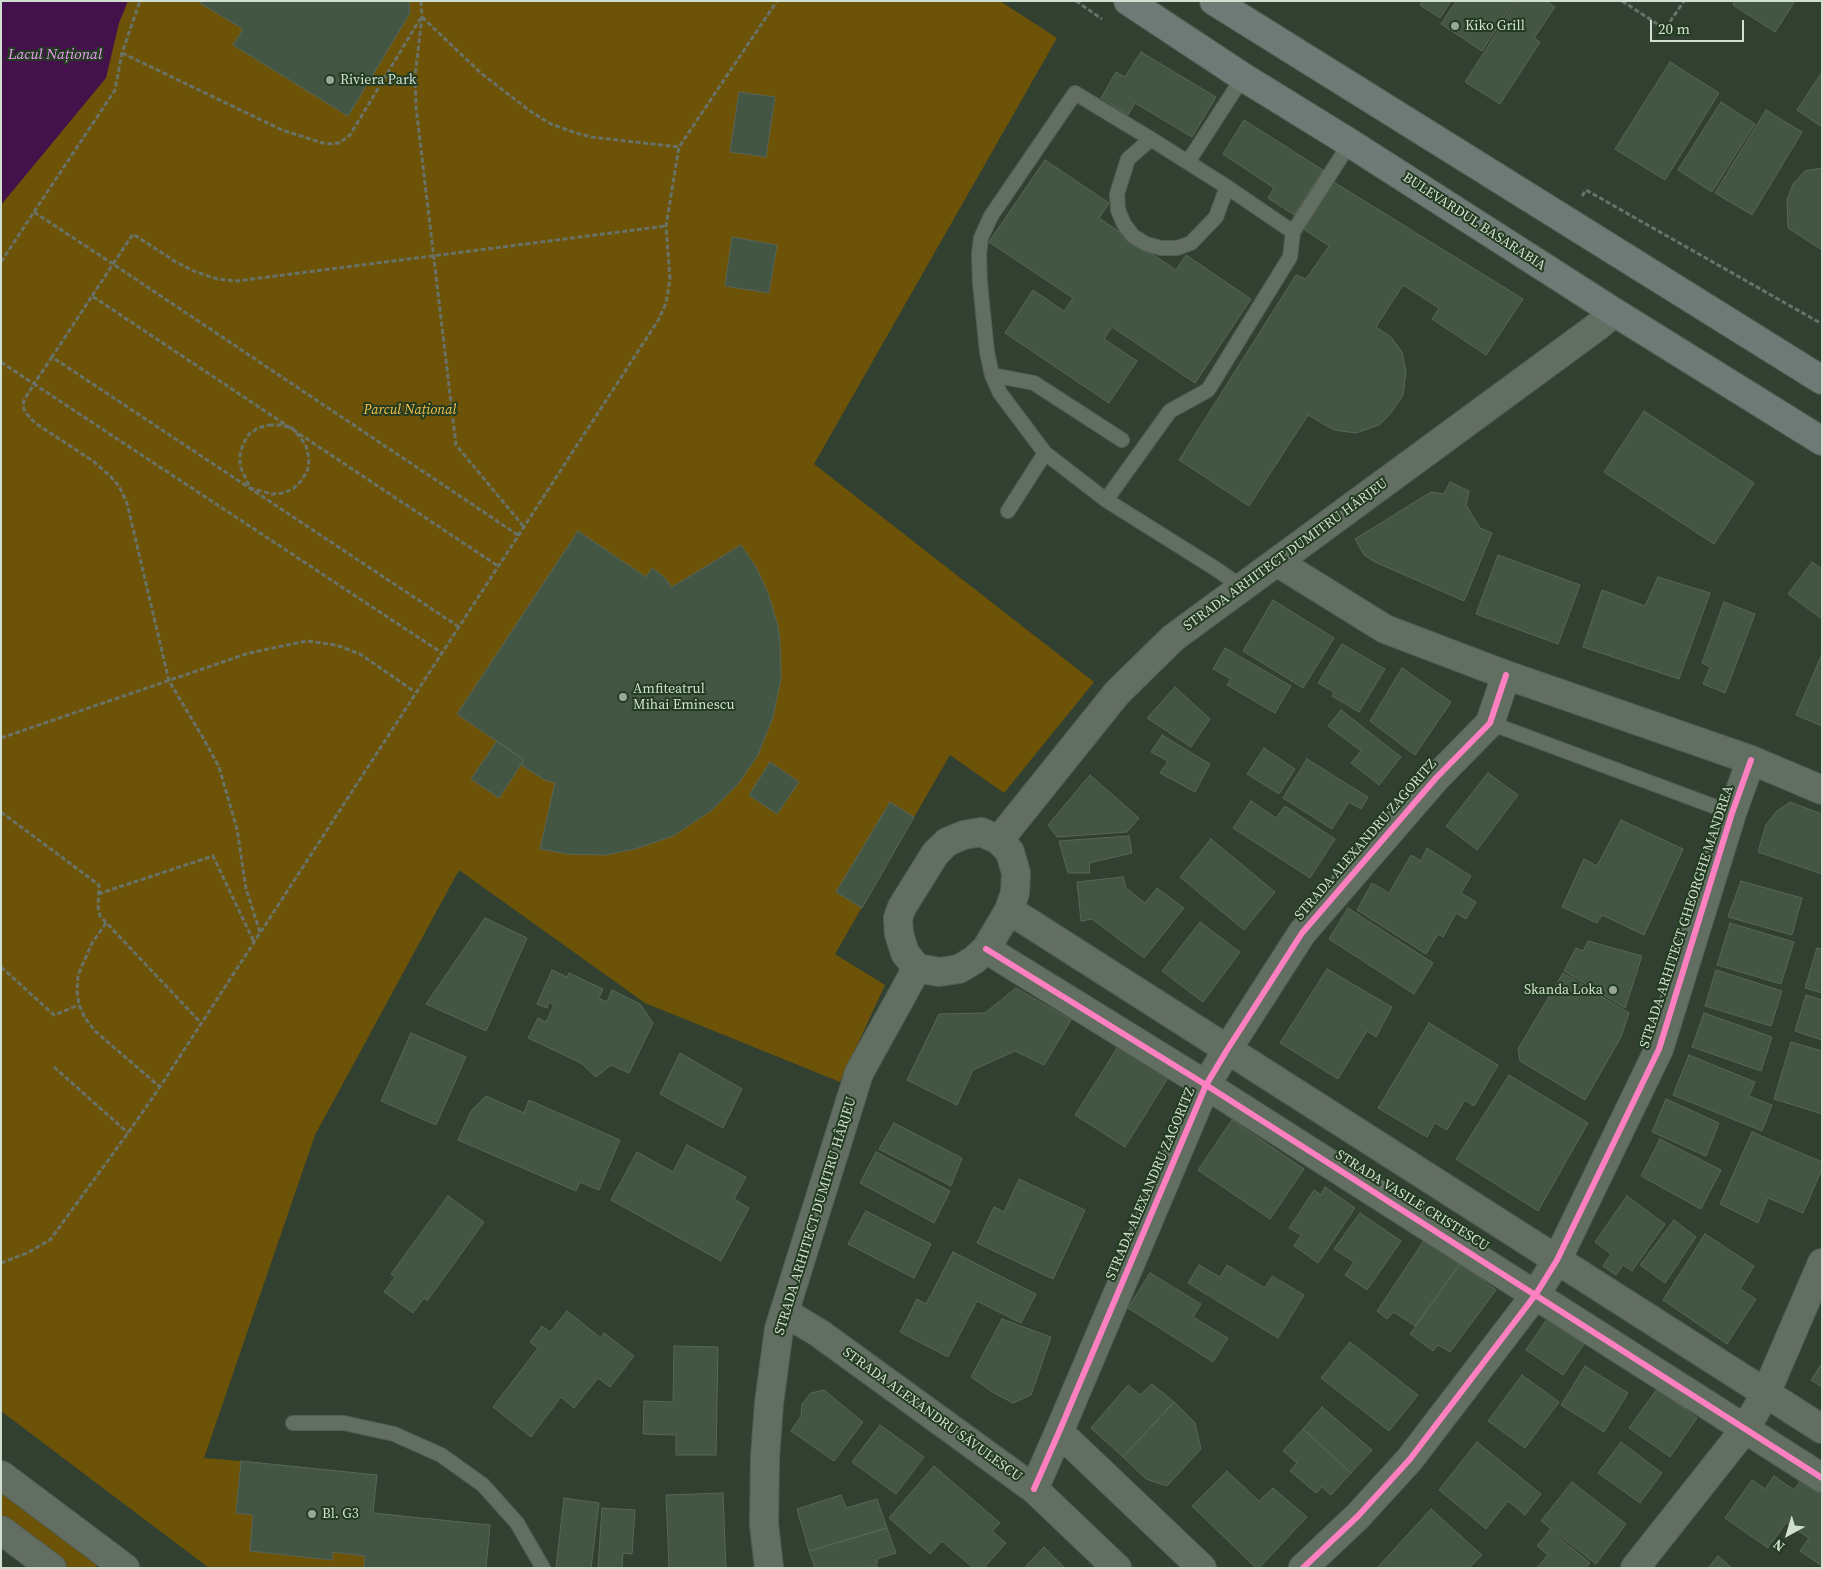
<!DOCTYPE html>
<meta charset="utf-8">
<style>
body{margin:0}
#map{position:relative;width:1823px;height:1569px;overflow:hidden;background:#324031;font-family:"Source Serif 4",serif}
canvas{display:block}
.frame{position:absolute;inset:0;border:2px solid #d0dfcf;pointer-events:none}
.north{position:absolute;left:1763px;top:1509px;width:50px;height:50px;-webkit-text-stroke:4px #223b21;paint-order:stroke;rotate:219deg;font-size:14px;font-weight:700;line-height:20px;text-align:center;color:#d0dfcf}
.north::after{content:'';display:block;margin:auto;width:18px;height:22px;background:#d0dfcf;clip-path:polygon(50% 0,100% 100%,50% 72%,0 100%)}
.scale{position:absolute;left:1650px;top:20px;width:94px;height:22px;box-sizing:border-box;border:2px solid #d0dfcf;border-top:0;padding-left:6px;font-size:15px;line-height:18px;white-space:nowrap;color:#d0dfcf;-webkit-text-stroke:4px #223b21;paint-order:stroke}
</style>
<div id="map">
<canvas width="1823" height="1569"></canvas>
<div class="frame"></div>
<div class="north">N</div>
<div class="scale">20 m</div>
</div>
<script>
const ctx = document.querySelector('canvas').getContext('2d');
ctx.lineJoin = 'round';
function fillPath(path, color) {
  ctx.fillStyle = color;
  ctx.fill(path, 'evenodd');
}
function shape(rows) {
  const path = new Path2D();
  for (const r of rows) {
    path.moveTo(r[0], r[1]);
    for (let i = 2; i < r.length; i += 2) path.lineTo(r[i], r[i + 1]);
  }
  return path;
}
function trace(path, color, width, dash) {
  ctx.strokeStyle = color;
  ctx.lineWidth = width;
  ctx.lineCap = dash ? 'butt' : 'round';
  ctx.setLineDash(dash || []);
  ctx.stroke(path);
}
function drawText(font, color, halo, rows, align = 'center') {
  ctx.font = font + ' "Source Serif 4",serif';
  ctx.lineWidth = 4;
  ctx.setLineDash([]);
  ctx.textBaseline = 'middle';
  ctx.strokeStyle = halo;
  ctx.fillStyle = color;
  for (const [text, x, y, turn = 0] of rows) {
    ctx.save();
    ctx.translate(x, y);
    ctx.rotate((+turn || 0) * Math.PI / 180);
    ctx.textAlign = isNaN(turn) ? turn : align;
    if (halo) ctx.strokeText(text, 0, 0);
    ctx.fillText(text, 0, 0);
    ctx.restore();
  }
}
const green = shape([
 [1,1,1000,1,1057,38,814,464,1094,682,1004,793,950,755,835,954,885,985,840,1082,645,1003,459,870,315,1135,204,1458,241,1461,236,1513,253,1515,250,1551,332,1560,333,1552,365,1556,364,1568,209,1568,1,1411],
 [1,1486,97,1560,96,1568,67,1568,1,1519]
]);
const water = shape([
 [1,1,128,1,119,23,106,78,1,205]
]);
const building = shape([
 [201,1,409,1,410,13,348,116,233,45,243,29,200,3,201,1],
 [1423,1,1451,1,1440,18,1420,5,1423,1],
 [1456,1,1515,1,1482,51,1441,24,1456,1],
 [1517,1,1546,1,1555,7,1534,38,1540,42,1500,104,1465,82,1517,1],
 [1735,1,1795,1,1775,32,1733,5,1735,1],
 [1141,52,1216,97,1192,137,1135,103,1128,115,1101,98,1116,72,1125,77,1141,52],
 [1670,62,1719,93,1665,180,1615,149,1670,62],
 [1822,72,1822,127,1797,110,1822,72],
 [739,92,775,97,766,157,730,152,739,92],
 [1721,102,1755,124,1712,192,1678,170,1721,102],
 [1766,110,1802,132,1752,215,1715,193,1766,110],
 [1244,120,1323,170,1294,215,1268,198,1274,188,1223,154,1244,120],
 [1045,160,1109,203,1099,218,1176,270,1186,255,1251,299,1195,383,1112,327,1104,339,1137,361,1109,403,1005,333,1033,290,1064,311,1073,298,989,242,1045,160],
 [1822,168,1822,250,1788,228,1787,200,1793,184,1805,171,1822,168],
 [1332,181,1523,299,1486,355,1432,319,1439,308,1403,285,1376,327,1391,337,1402,352,1406,372,1403,395,1391,413,1379,425,1356,433,1334,430,1308,415,1249,506,1179,460,1296,275,1306,279,1329,246,1302,228,1332,181],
 [732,237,777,245,769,293,725,286,732,237],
 [1644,411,1754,483,1714,544,1604,472,1644,411],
 [1450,482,1469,491,1466,505,1480,528,1492,533,1464,601,1375,562,1364,555,1355,539,1431,492,1444,494,1450,482],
 [578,531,646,577,652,568,664,577,672,587,741,545,756,567,768,593,778,626,780,641,781,678,773,717,758,755,738,784,712,810,673,836,635,849,605,855,568,854,540,849,555,783,545,780,521,765,524,760,457,714,578,531],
 [1498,555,1580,585,1558,644,1476,614,1498,555],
 [1812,562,1822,569,1822,619,1788,594,1812,562],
 [1658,577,1710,593,1679,679,1583,647,1602,590,1645,606,1658,577],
 [1273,600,1334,638,1303,688,1243,651,1273,600],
 [1724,602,1755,614,1725,693,1703,684,1710,667,1702,663,1724,602],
 [1342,644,1385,669,1359,712,1332,696,1334,692,1318,683,1342,644],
 [1225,648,1291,686,1275,713,1227,685,1231,679,1213,669,1225,648],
 [1822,654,1822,726,1796,715,1822,654],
 [1402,668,1451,702,1415,755,1370,721,1402,668],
 [1175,687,1210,719,1191,747,1147,718,1175,687],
 [1341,710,1401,757,1379,785,1351,763,1361,751,1328,726,1341,710],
 [1162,735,1210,764,1195,792,1160,773,1168,761,1151,752,1162,735],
 [497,741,524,760,499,798,471,779,497,741],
 [1264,748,1295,769,1279,794,1247,774,1264,748],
 [1307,759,1368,797,1361,809,1349,802,1332,829,1283,798,1307,759],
 [770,762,799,782,777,814,749,795,770,762],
 [1488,773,1518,795,1477,850,1446,826,1488,773],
 [1090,775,1139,818,1127,832,1057,837,1048,825,1090,775],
 [1251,801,1276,818,1285,806,1335,839,1310,878,1233,828,1251,801],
 [890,802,914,817,862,908,836,892,890,802],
 [1790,802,1822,814,1822,874,1758,852,1766,825,1776,812,1790,802],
 [1621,820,1683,849,1644,935,1602,915,1597,923,1562,907,1584,859,1597,866,1621,820],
 [1129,836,1132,853,1089,863,1090,873,1068,873,1059,841,1129,836],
 [1211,839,1275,892,1244,930,1180,877,1211,839],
 [1427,848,1471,876,1461,893,1476,902,1466,919,1456,913,1443,937,1438,934,1426,954,1357,910,1372,883,1389,893,1411,855,1421,861,1427,848],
 [1123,877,1126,888,1145,903,1157,888,1184,908,1144,958,1092,919,1081,921,1077,882,1123,877],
 [1741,881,1802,898,1792,935,1728,917,1741,881],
 [1348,908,1433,963,1414,994,1329,939,1348,908],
 [485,918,527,938,486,1031,426,1004,485,918],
 [1200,922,1240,952,1203,1002,1162,971,1200,922],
 [1730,923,1794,942,1781,984,1717,965,1730,923],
 [1588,941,1642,956,1625,1008,1564,971,1576,948,1583,951,1588,941],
 [1817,948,1822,949,1822,993,1805,988,1817,948],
 [1327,969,1392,1007,1376,1037,1367,1031,1338,1079,1280,1043,1327,969],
 [552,970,567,977,569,973,603,989,599,998,607,1002,612,990,640,1004,653,1023,629,1073,611,1065,596,1077,581,1063,528,1038,538,1018,546,1022,554,1005,549,1002,547,1008,537,1004,552,970],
 [1716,970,1782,991,1771,1026,1705,1006,1716,970],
 [1563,973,1629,1013,1621,1037,1585,1100,1520,1061,1518,1049,1563,973],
 [1016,988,1071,1020,1044,1065,1015,1051,973,1070,957,1105,907,1080,939,1014,985,1013,1016,988],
 [1806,995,1822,1000,1822,1040,1795,1031,1806,995],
 [1704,1013,1772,1037,1761,1071,1692,1047,1704,1013],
 [1429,1023,1498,1065,1474,1106,1465,1100,1447,1130,1435,1123,1427,1137,1378,1108,1429,1023],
 [411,1033,466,1057,436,1125,381,1101,411,1033],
 [1791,1042,1822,1051,1822,1114,1774,1099,1791,1042],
 [1119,1045,1169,1076,1125,1147,1075,1115,1119,1045],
 [680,1053,742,1089,723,1128,660,1094,680,1053],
 [1689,1055,1755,1082,1749,1096,1772,1105,1762,1131,1673,1095,1689,1055],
 [1509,1075,1588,1123,1538,1211,1456,1159,1509,1075],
 [486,1096,524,1113,529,1100,620,1140,599,1190,580,1182,576,1191,458,1140,471,1111,486,1096],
 [1666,1099,1719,1123,1706,1156,1652,1132,1666,1099],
 [1232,1120,1304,1169,1270,1219,1198,1170,1232,1120],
 [894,1123,962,1158,951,1186,879,1149,894,1123],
 [1752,1132,1822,1162,1822,1169,1803,1213,1768,1198,1758,1223,1720,1204,1752,1132],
 [1660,1139,1721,1170,1701,1209,1641,1176,1660,1139],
 [687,1145,746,1177,734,1199,749,1208,721,1261,611,1200,637,1152,673,1172,687,1145],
 [876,1152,950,1191,934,1223,860,1183,876,1152],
 [1019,1179,1085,1210,1053,1279,977,1243,994,1207,1004,1212,1019,1179],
 [1325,1187,1355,1208,1318,1263,1294,1246,1301,1235,1289,1228,1314,1190,1321,1195,1325,1187],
 [448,1196,484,1222,427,1301,424,1298,413,1313,384,1292,395,1277,391,1274,448,1196],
 [1627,1196,1665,1224,1632,1271,1623,1265,1616,1275,1603,1266,1611,1254,1595,1242,1627,1196],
 [866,1211,931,1244,914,1278,848,1244,866,1211],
 [1360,1213,1401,1241,1367,1290,1345,1275,1354,1262,1334,1249,1360,1213],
 [1674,1220,1696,1237,1665,1283,1640,1265,1674,1220],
 [1705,1234,1754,1266,1740,1289,1756,1299,1727,1344,1663,1300,1705,1234],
 [1425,1239,1460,1264,1415,1326,1394,1312,1387,1319,1377,1311,1425,1239],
 [953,1252,1036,1294,1021,1323,977,1301,948,1357,900,1332,917,1299,926,1304,953,1252],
 [1460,1264,1496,1290,1450,1352,1438,1345,1433,1351,1410,1334,1460,1264],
 [1199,1265,1220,1277,1227,1265,1265,1288,1272,1276,1304,1295,1278,1338,1188,1283,1199,1265],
 [1150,1273,1201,1304,1193,1317,1228,1338,1213,1362,1128,1308,1150,1273],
 [567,1311,601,1338,604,1333,634,1356,610,1387,598,1378,574,1408,561,1397,531,1437,493,1407,538,1348,530,1342,542,1326,550,1332,567,1311],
 [1002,1319,1051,1337,1031,1395,1013,1403,994,1393,971,1377,1002,1319],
 [1547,1319,1584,1344,1563,1375,1526,1350,1547,1319],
 [1350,1342,1418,1395,1389,1431,1321,1378,1350,1342],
 [674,1346,718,1347,716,1455,676,1455,676,1435,643,1434,644,1401,673,1402,674,1346],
 [1822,1363,1822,1387,1811,1380,1822,1363],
 [1585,1366,1628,1393,1604,1432,1561,1405,1585,1366],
 [1522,1375,1559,1402,1525,1448,1488,1421,1522,1375],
 [1152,1384,1174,1402,1123,1457,1091,1428,1128,1385,1140,1395,1152,1384],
 [1657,1389,1697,1418,1670,1457,1629,1428,1657,1389],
 [824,1390,863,1422,834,1461,791,1431,801,1416,802,1404,811,1393,824,1390],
 [1174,1402,1195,1423,1201,1449,1167,1486,1146,1479,1123,1457,1174,1402],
 [1322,1407,1372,1450,1351,1473,1303,1429,1322,1407],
 [880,1425,924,1457,896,1494,852,1462,880,1425],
 [1303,1429,1351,1473,1331,1495,1322,1487,1316,1493,1290,1471,1297,1463,1283,1451,1303,1429],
 [1477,1442,1541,1494,1525,1515,1508,1501,1486,1529,1439,1490,1477,1442],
 [1621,1442,1662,1473,1640,1503,1598,1473,1621,1442],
 [241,1461,377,1475,373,1513,490,1525,486,1568,364,1568,365,1556,333,1552,332,1560,250,1551,253,1515,236,1513,241,1461],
 [934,1466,1000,1523,992,1531,1006,1543,984,1568,973,1568,942,1541,930,1554,889,1518,934,1466],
 [1227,1471,1259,1501,1273,1488,1307,1517,1259,1568,1256,1568,1192,1506,1227,1471],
 [1774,1476,1794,1490,1801,1480,1822,1495,1822,1566,1800,1551,1809,1538,1786,1523,1768,1548,1725,1518,1752,1480,1765,1489,1774,1476],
 [1572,1482,1626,1524,1596,1564,1541,1521,1572,1482],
 [723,1493,726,1568,669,1568,666,1495,723,1493],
 [841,1495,846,1508,877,1499,887,1528,809,1551,797,1509,841,1495],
 [564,1498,599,1503,591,1568,556,1568,564,1498],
 [602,1508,635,1510,632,1554,623,1553,622,1568,598,1568,602,1508],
 [1431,1509,1482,1555,1469,1568,1377,1568,1431,1509],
 [887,1528,896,1553,877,1559,877,1567,815,1568,809,1551,887,1528],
 [1550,1530,1590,1563,1586,1568,1537,1568,1548,1555,1537,1546,1550,1530],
 [1044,1547,1065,1568,1024,1568,1044,1547],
 [1718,1556,1732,1568,1708,1568,1718,1556]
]);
const path = shape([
 [421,1,422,16,415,77,416,107,456,445,524,527],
 [1076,1,1102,19],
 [1622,1,1665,29,1684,1],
 [422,17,482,74,530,111,551,124,576,133,591,137,679,147],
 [122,53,282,130,326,144,339,143,350,135,420,19],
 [1582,196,1586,190,1822,324],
 [34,212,115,90,122,53,140,1],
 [1,262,34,212,113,264,92,296],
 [1,362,34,384,52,357],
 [269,425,281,425,292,428,300,437,306,446,309,458,308,469,302,480,294,488,284,493,272,494,250,488,240,466,240,455,243,444,249,434,258,428,269,425],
 [518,535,113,264,133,234,176,262,196,272,217,279,237,281,666,226],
 [459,627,52,357,92,296,498,566],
 [1,738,249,653,307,641,336,645,360,654,415,692],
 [1,812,99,885,98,907,100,916,201,1023],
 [98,894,213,856,254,942],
 [106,923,92,943,78,975,77,991,79,1005,85,1018,95,1031,160,1087],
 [260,932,246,889,237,829,219,767,202,736,169,681,127,503,119,486,109,475,93,461,35,423,25,412,23,406,24,400,34,384,442,653],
 [1,967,54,1015,79,1005],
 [54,1067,128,1133],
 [1,1263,27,1253,50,1240,128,1133,160,1087,659,319,666,303,670,279,666,226,679,147,777,1]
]);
const service = shape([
 [1151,139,1075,93,991,216,981,238,979,254,980,283,987,352,992,375,1000,393,1045,453,1106,500,1216,569,1242,587],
 [1151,139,1227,187,1216,217,1191,243,1177,248,1161,248,1146,244,1133,236,1124,224,1118,210,1117,194,1128,159,1151,139],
 [1188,162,1243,77],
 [1293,232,1350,143],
 [992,375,1034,383,1122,440],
 [1106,500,1170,411,1208,390,1290,257,1293,232,1227,187],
 [1008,511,1045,453],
 [1490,723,1732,813],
 [293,1423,344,1423,394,1434,441,1455,483,1485,517,1523,543,1568]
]);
const minor = shape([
 [1277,562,1385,629,1506,675,1751,760,1822,790],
 [981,832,999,840,1010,852,1016,873,1015,893,1009,910,986,949,974,960,959,969,939,972,917,968,905,953,899,934,898,918,902,907,935,854,947,842,964,835,981,832],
 [999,840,1117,693,1173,638,1598,326,1614,312],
 [1009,910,1822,1429],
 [986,949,1206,1085,1822,1478],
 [784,1312,819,1333,1034,1489,1117,1568],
 [1059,1432,1202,1568],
 [1034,1489,1059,1432,1206,1085,1227,1050,1302,933,1436,778,1490,723,1506,675],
 [769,1568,764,1524,765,1458,769,1403,779,1329,859,1073,917,968],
 [1303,1568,1358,1516,1410,1459,1536,1294,1557,1260,1659,1049,1732,813,1751,760],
 [1635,1568,1745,1429,1766,1393,1822,1263]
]);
const tertiary = shape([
 [1,1475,125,1568],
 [1,1530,52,1568]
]);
const primary = shape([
 [1128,1,1243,77,1350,143,1614,312,1822,441],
 [1214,1,1822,380]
]);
const cycleway = shape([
 [986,949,1206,1085,1822,1478],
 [1034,1489,1059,1432,1206,1085,1227,1050,1302,933,1436,778,1490,723,1506,675],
 [1303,1568,1358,1516,1410,1459,1536,1294,1557,1260,1659,1049,1732,813,1751,760]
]);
const markers = [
 [1455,26,5,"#99a798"],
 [330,80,5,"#99a798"],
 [623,697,5,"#99a798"],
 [1613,990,5,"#99a798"],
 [312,1514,5,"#99a798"]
];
const poiNames = [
 ["Kiko Grill",1465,26],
 ["Riviera Park",340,80],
 ["Amfiteatrul",633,689],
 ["Mihai Eminescu",633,705],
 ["Skanda Loka",1603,990,"right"],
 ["Bl. G3",322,1514]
];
const streetNames = [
 ["BULEVARDUL BASARABIA",1474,222,33],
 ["STRADA ARHITECT DUMITRU HÂRJEU",1286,555,-36],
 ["STRADA ALEXANDRU ZAGORITZ",1366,840,-49],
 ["STRADA ARHITECT GHEORGHE MANDREA",1687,917,-72],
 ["STRADA ALEXANDRU ZAGORITZ",1151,1184,-67],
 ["STRADA VASILE CRISTESCU",1412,1201,32],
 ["STRADA ARHITECT DUMITRU HÂRJEU",816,1216,-73],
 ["STRADA ALEXANDRU SĂVULESCU",932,1415,36]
];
const parkNames = [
 ["Parcul Național",410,410]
];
const waterNames = [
 ["Lacul Național",55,55]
];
fillPath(green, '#6d5307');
fillPath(water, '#44124a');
fillPath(building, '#435543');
trace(building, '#596558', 1);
trace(service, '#515e51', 16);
trace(minor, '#515e51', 30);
trace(tertiary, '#515e51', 30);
trace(primary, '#515e51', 30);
trace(path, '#687267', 3, [5, 2.5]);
trace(service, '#636e62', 14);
trace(minor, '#636e62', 28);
trace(tertiary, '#636e62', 28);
trace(primary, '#6e7a75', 28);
trace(cycleway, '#ff80c0', 6);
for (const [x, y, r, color] of markers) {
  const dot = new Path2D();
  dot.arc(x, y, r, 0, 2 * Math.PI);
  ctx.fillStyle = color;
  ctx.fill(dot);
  trace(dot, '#223b21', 2);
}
drawText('14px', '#d0dfcf', '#223b21', poiNames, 'left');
drawText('14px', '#d0dfcf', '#223b21', streetNames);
drawText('italic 14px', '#f8c147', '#223b21', parkNames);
drawText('italic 15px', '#ed9df5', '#223b21', waterNames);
</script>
